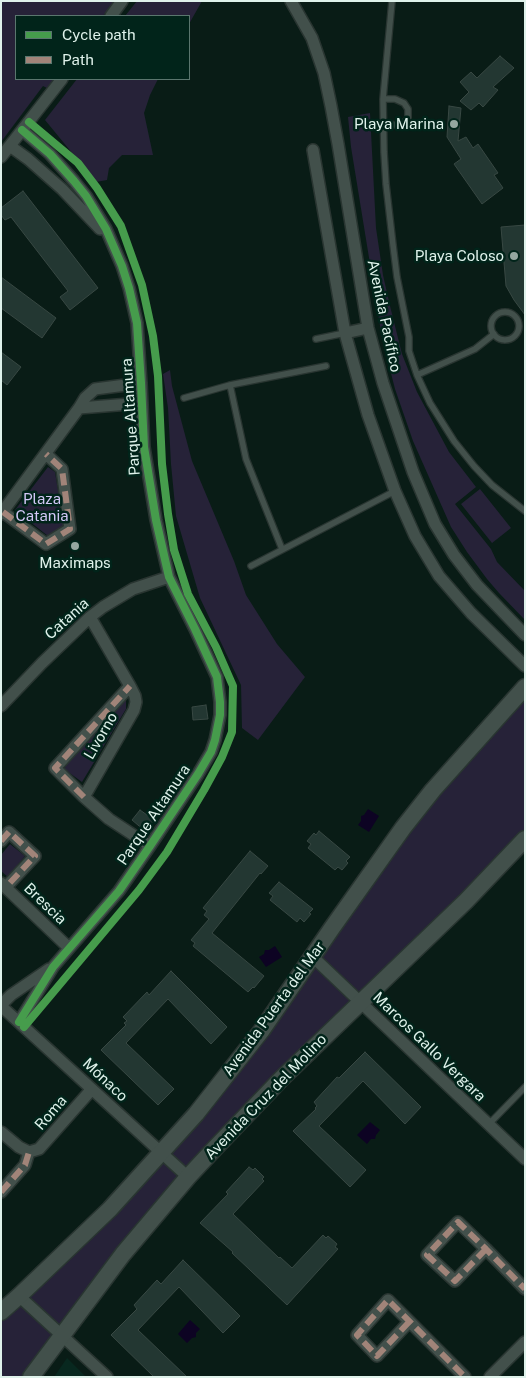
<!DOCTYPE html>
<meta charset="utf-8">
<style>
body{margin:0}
#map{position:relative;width:526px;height:1378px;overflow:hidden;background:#091c16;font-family:"Public Sans",sans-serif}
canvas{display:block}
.frame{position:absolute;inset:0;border:2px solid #dff2eb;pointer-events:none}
.legend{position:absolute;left:15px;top:15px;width:175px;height:65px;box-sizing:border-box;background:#01241a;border:1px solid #5a766e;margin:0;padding:6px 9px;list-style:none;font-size:15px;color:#dff2eb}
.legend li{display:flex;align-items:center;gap:10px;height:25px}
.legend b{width:25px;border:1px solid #5a766e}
</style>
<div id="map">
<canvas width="526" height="1378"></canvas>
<div class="frame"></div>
<ul class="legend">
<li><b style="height:6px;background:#469c4c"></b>Cycle path</li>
<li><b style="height:6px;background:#a18479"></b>Path</li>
</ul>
</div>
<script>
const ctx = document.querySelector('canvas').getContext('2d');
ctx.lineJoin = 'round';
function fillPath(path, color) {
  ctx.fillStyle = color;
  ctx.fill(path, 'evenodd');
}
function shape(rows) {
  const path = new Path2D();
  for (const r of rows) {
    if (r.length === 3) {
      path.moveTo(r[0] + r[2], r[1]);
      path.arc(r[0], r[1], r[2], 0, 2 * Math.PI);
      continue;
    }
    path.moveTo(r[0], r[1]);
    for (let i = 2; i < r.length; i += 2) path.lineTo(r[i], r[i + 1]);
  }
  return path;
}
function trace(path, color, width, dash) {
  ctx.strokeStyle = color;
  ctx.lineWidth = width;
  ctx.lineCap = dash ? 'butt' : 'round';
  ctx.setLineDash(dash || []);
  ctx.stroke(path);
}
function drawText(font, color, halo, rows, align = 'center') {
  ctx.font = font + ' "Public Sans",sans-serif';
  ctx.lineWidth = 5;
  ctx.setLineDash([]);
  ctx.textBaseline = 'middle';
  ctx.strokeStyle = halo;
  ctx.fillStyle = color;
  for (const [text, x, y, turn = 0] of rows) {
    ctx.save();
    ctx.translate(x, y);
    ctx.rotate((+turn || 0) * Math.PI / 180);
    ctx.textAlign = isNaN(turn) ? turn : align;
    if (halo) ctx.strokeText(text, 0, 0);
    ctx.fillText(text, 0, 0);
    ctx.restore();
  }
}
const built = shape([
 [67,1358,86,1377,54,1377]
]);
const green = shape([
 [1,1,115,1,103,16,16,16,16,79,54,79,47,88,43,86,1,142],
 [137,1,202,1,189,24,189,16,125,16],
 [77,79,158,79,150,95,144,113,153,155,122,155,109,168,107,180,96,182,45,120],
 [370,113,376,228,383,275,390,306,402,354,417,392,449,452,476,487,455,504,491,549,497,562,525,591,525,620,499,593,487,579,467,552,451,527,413,441,395,389,382,338,378,313,351,147,348,117],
 [170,370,172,386,192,461,234,561,246,595,277,644,305,677,258,740,242,728,241,685,200,598,176,516,171,464,168,408,163,374],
 [48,467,55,472,64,526,48,536,15,510],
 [480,489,511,528,492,543,461,504],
 [525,696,525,835,75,1306,23,1377,3,1377,1,1374,1,1321,63,1263,159,1168,201,1118,409,832,438,794],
 [126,700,126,709,82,782,64,769,69,760],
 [10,844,25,856,8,877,1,871,1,855]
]);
const water = shape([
 [368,809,379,816,369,832,358,825,361,821,361,816,364,815],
 [275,946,282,957,266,967,259,957,264,954,265,950,269,950],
 [370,1122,380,1130,376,1135,375,1139,371,1139,367,1144,357,1135],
 [190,1320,200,1329,196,1333,196,1337,192,1338,187,1343,178,1334]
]);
const building = shape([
 [500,56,514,68,493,87,498,90,483,107,479,103,471,110,460,101,469,92,460,82,471,72,477,78,500,56],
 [449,106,461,108,458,141,466,137,473,148,478,144,498,173,494,175,503,188,482,204,454,164,461,159,447,137,449,106],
 [23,191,98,288,70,310,60,297,68,291,11,217,5,220,1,215,1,208,23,191],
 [525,225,525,315,514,300,506,286,501,227,525,225],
 [1,277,56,318,42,338,1,308,1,277],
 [1,352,21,367,7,385,1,380,1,352],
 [206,705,208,719,193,720,192,707,206,705],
 [140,810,154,820,145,831,132,820,140,810],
 [319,831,350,857,346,861,348,863,342,870,338,867,335,870,308,848,311,844,307,841,314,833,316,835,319,831],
 [250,851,268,866,261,874,260,873,212,933,264,976,254,988,253,987,248,992,193,946,195,943,191,940,209,919,204,915,207,911,203,908,250,851],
 [279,882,313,909,309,913,311,914,304,922,300,918,297,922,270,900,273,896,269,893,279,882],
 [171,971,227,1027,211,1044,168,999,126,1043,174,1089,158,1105,101,1050,126,1025,124,1023,127,1021,123,1017,147,992,149,995,171,971],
 [365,1052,421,1107,405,1124,363,1081,319,1126,366,1170,350,1187,293,1131,316,1109,315,1108,317,1106,314,1102,337,1077,339,1078,365,1052],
 [249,1167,253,1170,255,1168,264,1177,262,1179,264,1181,233,1214,279,1258,280,1257,292,1268,323,1235,326,1238,328,1236,337,1244,335,1247,338,1249,287,1305,232,1253,233,1252,200,1223,228,1194,226,1192,249,1167],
 [183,1260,240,1316,223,1333,179,1287,138,1330,187,1377,154,1377,111,1335,137,1309,134,1305,157,1280,161,1284,183,1260]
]);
const lane = shape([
 [392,1,383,99,384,152,386,184,393,245,397,277,409,337,409,351,417,375,430,403,454,441,474,466,492,485,525,511],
 [383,124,396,125,403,124,408,118,408,109,404,103,395,99,383,99],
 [505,326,14],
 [316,339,345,333],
 [417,375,464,354,475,349,494,334],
 [230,385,246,459,282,549],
 [184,398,230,385,326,366],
 [251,566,395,491],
 [489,1124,525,1087]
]);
const street = shape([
 [291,1,312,38,324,73,331,106,338,144,368,328,383,383,413,472,435,524,454,555,477,585,525,635],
 [111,16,122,1],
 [10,146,28,159,62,189,100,229],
 [313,150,345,333,368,415,395,491,415,536,439,576,471,613,525,666],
 [1,157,62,79],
 [345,333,368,328],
 [79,408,142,403],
 [3,512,46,544,70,529,62,469,46,454],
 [1,514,79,408,85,398,95,389,141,383],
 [90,617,130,686,135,696,136,702,134,710,84,797,109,819,150,846],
 [1,706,42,663,90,617,103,607,133,589,169,577],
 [84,797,55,768,130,686],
 [1,841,9,832,35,856,6,887],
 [1,883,68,947],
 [313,957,525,1159],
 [1,1005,11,995,49,969],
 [1,1006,188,1177],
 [19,1022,53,967,119,891,150,846,198,774,211,752,215,740,220,715,220,702,217,677,195,629,169,577,156,520,144,447,141,383,137,323,129,288,122,266,106,229,86,196,74,181,50,154,22,130],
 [1,1132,19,1147,29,1152,39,1149,92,1089],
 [1,1192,25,1165,29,1152],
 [486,1249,455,1281,427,1255,458,1222,486,1249,525,1289],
 [19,1296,107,1377],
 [409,1322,377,1356,357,1335,388,1300,465,1377],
 [490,1377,525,1342]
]);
const secondary = shape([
 [1,1312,19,1296,110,1209,196,1114,262,1030,332,928,403,828,433,790,525,687],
 [31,1377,123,1254,188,1177,215,1148,281,1079,466,901,525,839]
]);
const quiet = shape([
 [3,512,46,544,70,529,62,469,46,454],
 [84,797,55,768,130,686],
 [1,841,9,832,35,856,6,887],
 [1,1192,25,1165,29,1152],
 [486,1249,455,1281,427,1255,458,1222,486,1249,525,1289],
 [409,1322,377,1356,357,1335,388,1300,465,1377]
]);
const cycleway = shape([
 [19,1022,53,967,119,891,150,846,198,774,211,752,215,740,220,715,220,702,217,677,195,629,169,577,156,520,144,447,141,383,137,323,129,288,122,266,106,229,86,196,74,181,50,154,22,130],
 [24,1027,139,890,167,852,204,790,222,757,232,732,233,686,216,647,188,594,174,550,168,514,162,464,158,376,153,336,142,285,121,226,97,188,78,163,29,122]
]);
const markers = [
 [454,124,5,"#94a7a0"],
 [514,256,5,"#94a7a0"],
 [75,546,5,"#94a7a0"]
];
const poiNames = [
 ["Playa Marina",444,124],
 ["Playa Coloso",504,256],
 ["Maximaps",75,563,"center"]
];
const streetNames = [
 ["Avenida Pacífico",384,316,78],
 ["Parque Altamura",131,417,-94],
 ["Catania",67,619,-42],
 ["Livorno",101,736,-60],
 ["Parque Altamura",154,815,-56],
 ["Brescia",45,904,44],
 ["Avenida Puerta del Mar",274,1009,-54],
 ["Marcos Gallo Vergara",429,1047,44],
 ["Mónaco",105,1080,43],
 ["Avenida Cruz del Molino",266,1097,-46],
 ["Roma",51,1113,-49]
];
const parkNames = [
 ["Plaza",42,499],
 ["Catania",42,516]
];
fillPath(built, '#08281f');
fillPath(green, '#262238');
fillPath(water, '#0d0323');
fillPath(building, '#233732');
trace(building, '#384843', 1);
trace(lane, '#293531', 8);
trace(street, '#293531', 14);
trace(secondary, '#293531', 19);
trace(lane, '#42504b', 5.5);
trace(street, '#42504b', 11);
trace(secondary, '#42504b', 16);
trace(quiet, '#a18479', 6, [12, 6]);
trace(cycleway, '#469c4c', 8);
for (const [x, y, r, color] of markers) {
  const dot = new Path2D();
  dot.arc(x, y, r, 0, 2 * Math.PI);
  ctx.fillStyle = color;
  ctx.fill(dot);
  trace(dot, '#01241a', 2);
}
drawText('15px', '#dff2eb', '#01241a', poiNames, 'right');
drawText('15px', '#dff2eb', '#01241a', streetNames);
drawText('15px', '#d2c7f6', '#01241a', parkNames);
</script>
